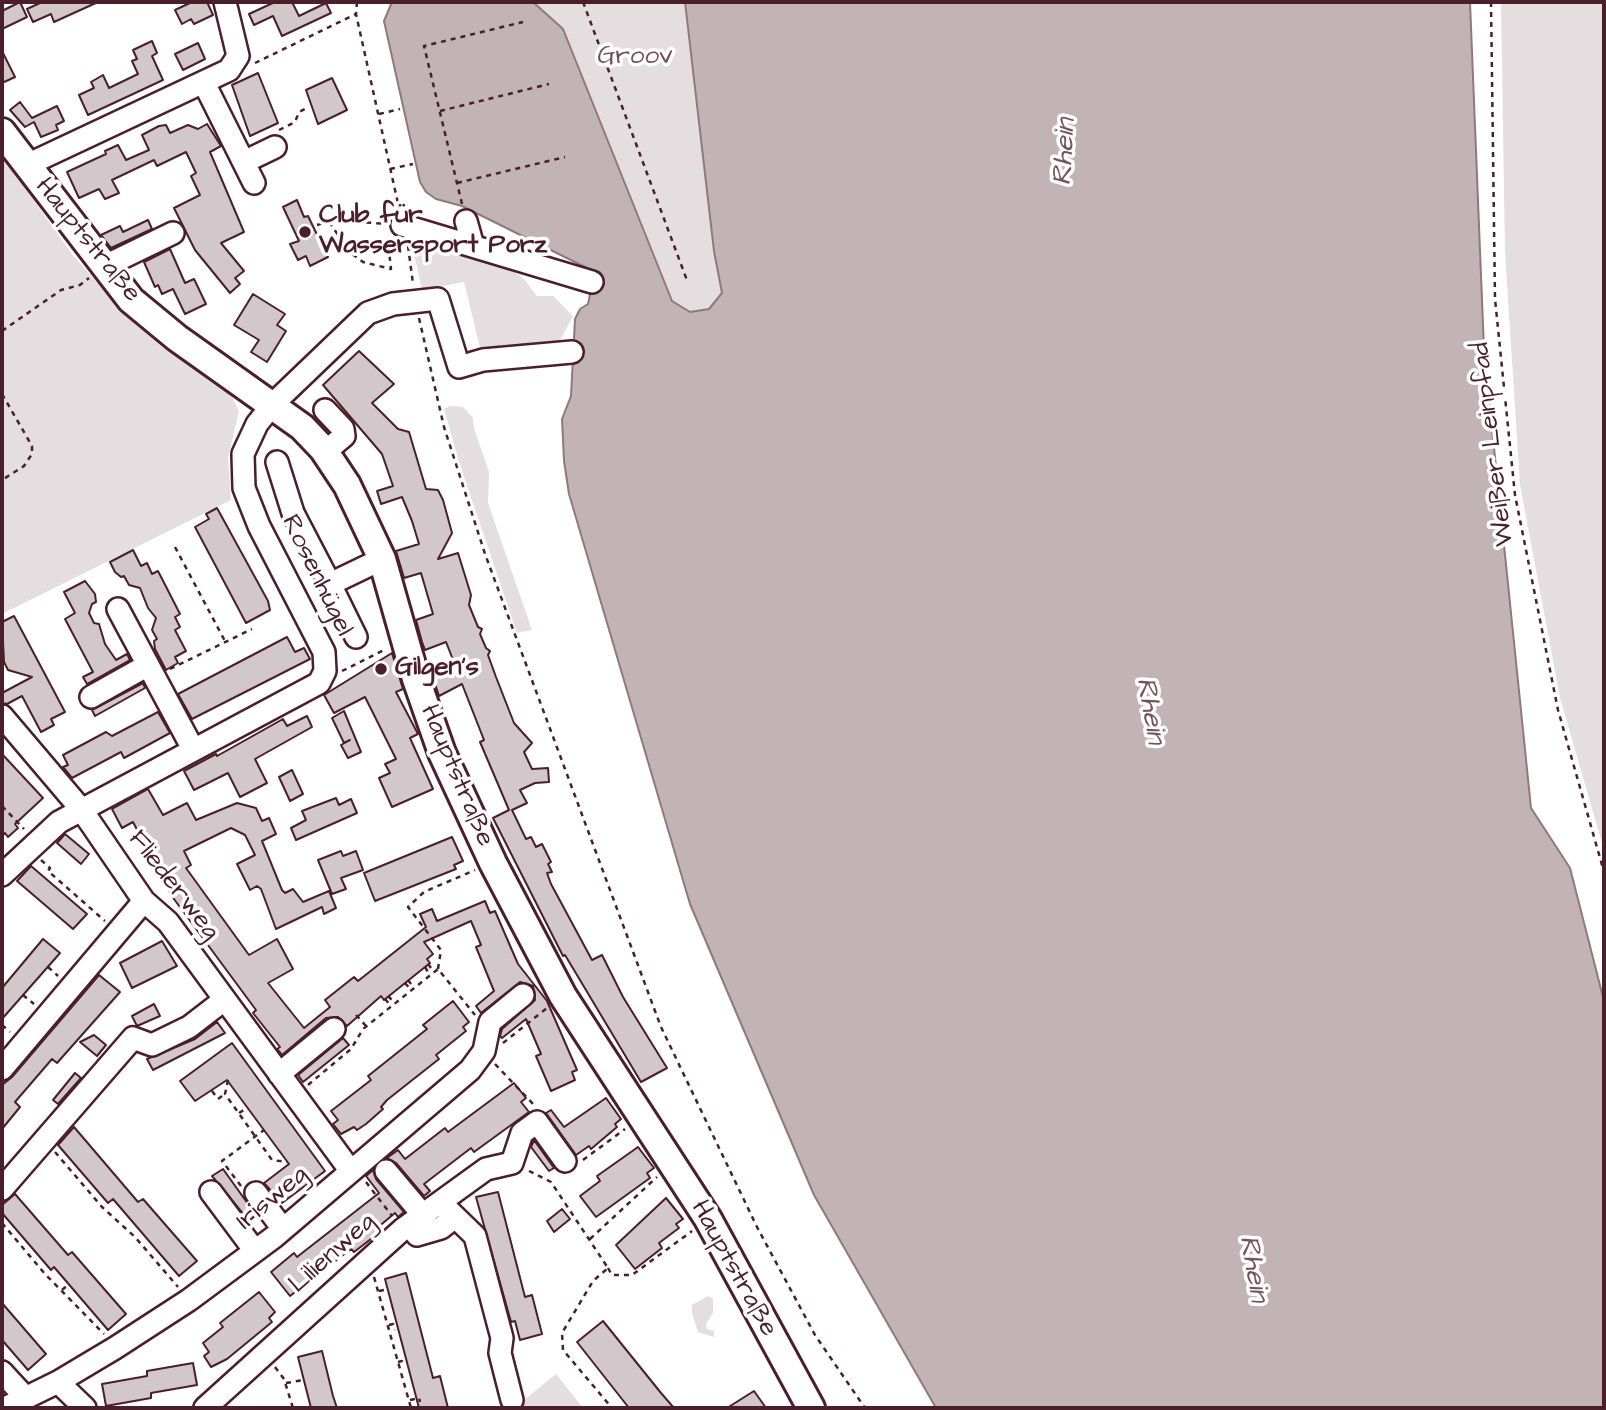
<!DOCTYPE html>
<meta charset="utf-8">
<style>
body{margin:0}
#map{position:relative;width:1606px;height:1410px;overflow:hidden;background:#fff;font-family:"Architects Daughter",sans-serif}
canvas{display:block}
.frame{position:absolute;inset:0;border:4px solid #4a1f2b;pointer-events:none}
</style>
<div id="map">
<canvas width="1606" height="1410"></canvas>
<div class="frame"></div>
</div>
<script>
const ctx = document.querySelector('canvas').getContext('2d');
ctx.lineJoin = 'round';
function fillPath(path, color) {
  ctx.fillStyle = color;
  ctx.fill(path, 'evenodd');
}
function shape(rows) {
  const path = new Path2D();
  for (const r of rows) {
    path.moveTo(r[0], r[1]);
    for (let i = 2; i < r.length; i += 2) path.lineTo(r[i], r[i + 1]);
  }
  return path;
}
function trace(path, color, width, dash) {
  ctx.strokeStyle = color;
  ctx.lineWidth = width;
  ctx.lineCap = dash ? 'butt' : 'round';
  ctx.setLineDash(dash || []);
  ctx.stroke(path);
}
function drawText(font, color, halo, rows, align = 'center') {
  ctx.font = font + ' "Architects Daughter",sans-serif';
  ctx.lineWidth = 7;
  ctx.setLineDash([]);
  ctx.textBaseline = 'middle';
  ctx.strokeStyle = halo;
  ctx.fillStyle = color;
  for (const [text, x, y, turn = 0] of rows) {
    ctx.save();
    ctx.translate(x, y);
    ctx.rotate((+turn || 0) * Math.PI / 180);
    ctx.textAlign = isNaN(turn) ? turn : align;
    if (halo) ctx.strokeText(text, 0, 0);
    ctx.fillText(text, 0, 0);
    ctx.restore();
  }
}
const green = shape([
 [533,2,685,2,714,251,722,293,709,309,690,312,672,301,563,29],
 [1501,2,1604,2,1604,850,1560,698,1520,485,1505,253],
 [2,156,72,254,126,315,161,346,231,395,239,411,228,458,231,500,2,614],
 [411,240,459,249,501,262,525,280,537,296,553,296,573,316,556,348,481,352,464,282,422,290],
 [450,406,463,407,473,418,474,428,489,472,488,503,532,630,517,633,459,462,444,409],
 [708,1296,713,1299,713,1313,706,1324,707,1329,714,1331,714,1337,698,1332,692,1313,692,1305],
 [556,1374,583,1408,520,1408,518,1405]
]);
const water = shape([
 [392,2,533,2,563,29,672,301,690,312,709,309,722,293,714,251,685,2,1470,2,1484,350,1531,808,1570,868,1604,1001,1604,1408,936,1408,814,1195,690,904,569,494,564,461,562,419,571,396,575,319,580,309,588,304,594,276,587,268,462,206,436,199,426,192,420,182,384,21,392,2]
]);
const building = shape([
 [20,2,27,17,2,29,2,11,20,2],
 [42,2,98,2,54,22,51,14,33,22,27,9,42,2],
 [192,2,207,2,213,15,194,24,191,19,182,24,175,10,192,2],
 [275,2,292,2,299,16,326,3,331,13,282,36,273,16,254,25,249,14,275,2],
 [152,41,157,53,152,56,163,80,88,115,79,95,94,88,91,82,103,75,109,88,138,74,132,61,137,59,133,50,152,41],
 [198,43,205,59,183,70,175,54,198,43],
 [2,51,15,77,2,83,2,51],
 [258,73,278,123,250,136,232,85,258,73],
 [332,78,347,110,318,124,306,90,332,78],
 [20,102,32,118,57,106,64,121,56,125,58,130,41,137,34,122,25,127,10,110,20,102],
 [207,124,221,146,210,152,244,232,221,243,244,271,235,278,240,284,230,293,195,250,174,208,200,195,191,176,196,173,186,152,157,166,154,160,112,180,119,193,105,199,99,189,79,198,67,172,106,154,105,151,118,145,126,160,149,150,142,135,159,126,166,125,170,133,188,125,198,129,207,124],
 [297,200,304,217,308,216,328,257,310,266,306,256,298,260,290,244,299,241,283,207,297,200],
 [148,220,152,229,111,248,101,235,120,226,123,232,148,220],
 [170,249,185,283,194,279,206,304,185,314,173,289,162,294,158,285,155,287,144,262,170,249],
 [253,294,285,314,277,325,286,331,267,362,251,352,259,340,234,325,253,294],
 [359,351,394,384,372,403,398,429,409,432,426,489,438,490,443,500,452,533,438,559,458,553,471,595,469,605,478,627,482,629,480,634,486,648,490,651,488,655,496,677,514,723,532,743,524,752,532,769,548,768,549,782,535,783,520,790,527,803,512,810,526,839,531,837,536,847,542,844,551,862,548,864,552,872,547,873,551,884,592,960,602,955,623,997,667,1068,641,1082,565,955,563,956,493,818,509,810,480,742,484,740,462,684,439,696,433,678,457,670,446,642,425,650,422,642,416,620,433,614,421,573,404,578,396,551,419,544,412,521,402,497,381,504,377,491,393,486,382,454,323,385,359,351],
 [217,508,268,601,270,610,246,623,195,527,209,519,206,514,217,508],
 [133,550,141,566,147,563,152,574,158,571,180,614,175,617,180,627,175,630,186,651,175,657,178,663,166,670,155,649,154,641,157,639,152,630,156,618,148,608,140,588,129,585,124,576,121,577,115,572,110,562,133,550],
 [85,581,95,594,96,602,92,604,89,613,94,623,99,624,105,644,116,660,127,654,130,660,87,684,83,677,93,672,65,619,75,613,64,592,85,581],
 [14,616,65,712,51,719,54,725,41,732,22,696,7,704,2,703,2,693,32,677,8,670,4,662,2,622,14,616],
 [287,637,295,652,304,648,310,659,192,719,178,694,287,637],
 [392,653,403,689,396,692,418,734,410,738,433,789,392,807,379,778,390,773,385,764,396,759,365,697,334,713,324,695,392,653],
 [143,683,145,688,95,716,92,710,143,683],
 [344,711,361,752,348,758,341,745,350,740,344,743,332,718,344,711],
 [158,712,170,733,124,758,121,752,72,778,63,767,68,765,63,755,106,732,112,736,158,712],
 [307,716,312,727,255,759,267,783,240,797,228,773,194,790,184,771,216,754,217,756,283,719,287,726,307,716],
 [2,754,43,798,15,824,18,828,8,837,5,833,2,836,2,754],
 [292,770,303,794,290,801,279,777,292,770],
 [148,789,163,815,187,803,196,820,237,803,256,808,262,821,269,818,276,834,262,841,282,890,285,893,293,889,303,902,329,891,336,908,324,914,322,907,276,929,261,889,257,886,250,890,237,864,255,855,245,835,231,828,184,851,191,865,186,868,249,955,277,939,293,969,268,983,304,1028,330,1007,325,1000,354,977,358,981,426,927,420,914,432,909,437,921,485,901,490,913,495,911,518,964,547,1001,577,1070,572,1072,575,1080,551,1091,536,1056,541,1054,526,1019,502,1038,500,1036,502,1029,535,1000,533,986,520,982,481,1013,476,1006,494,991,476,947,481,945,471,921,424,942,433,954,427,959,430,963,384,1000,381,996,347,1026,338,1017,326,1018,282,1055,277,1049,280,1047,253,1013,256,1010,171,895,133,822,122,828,112,809,148,789],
 [336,798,339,805,351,799,357,813,296,840,291,828,306,820,302,811,336,798],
 [65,834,89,854,81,864,57,843,65,834],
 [452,837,463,861,454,865,456,869,375,901,364,873,452,837],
 [341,851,343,856,356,851,363,870,341,878,346,889,332,894,318,860,341,851],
 [31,866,87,914,73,929,17,881,31,866],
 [43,939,60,953,2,1019,2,988,43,939],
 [162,941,177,966,132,988,120,963,162,941],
 [99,975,120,992,57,1063,52,1059,15,1102,20,1107,2,1129,2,1085,12,1077,99,975],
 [453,1001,469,1022,463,1027,466,1031,436,1055,439,1059,387,1100,381,1107,383,1109,366,1124,357,1130,354,1127,341,1134,333,1124,338,1120,331,1111,371,1080,368,1076,427,1029,423,1025,453,1001],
 [154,1004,160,1016,137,1026,132,1016,154,1004],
 [217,1022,225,1033,153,1070,147,1059,195,1039,217,1022],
 [94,1035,106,1045,97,1056,80,1042,94,1035],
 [343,1038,349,1045,303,1082,298,1075,343,1038],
 [232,1043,325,1171,282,1203,264,1183,289,1164,227,1080,195,1101,180,1081,232,1043],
 [75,1073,81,1078,58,1104,53,1100,75,1073],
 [514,1083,526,1098,521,1102,529,1112,474,1152,471,1148,424,1184,430,1191,424,1196,396,1163,387,1158,398,1150,405,1159,445,1128,448,1132,514,1083],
 [606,1098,621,1119,615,1124,617,1127,591,1149,589,1146,576,1155,546,1113,551,1110,564,1127,606,1098],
 [74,1127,138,1202,143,1199,197,1261,179,1276,113,1199,108,1203,58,1145,74,1127],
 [534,1140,554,1168,549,1171,531,1147,534,1140],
 [638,1147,654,1168,647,1173,650,1178,596,1217,580,1196,600,1181,597,1176,638,1147],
 [223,1169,256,1215,249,1221,212,1176,223,1169],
 [373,1170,376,1179,404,1212,398,1217,395,1213,377,1228,380,1232,354,1252,351,1249,290,1296,271,1272,294,1253,297,1257,379,1193,366,1176,373,1170],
 [498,1192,525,1297,532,1295,542,1334,520,1340,515,1321,511,1322,476,1197,498,1192],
 [15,1194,68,1255,72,1252,126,1314,108,1330,54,1267,51,1270,2,1213,2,1205,15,1194],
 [666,1198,683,1219,676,1224,679,1228,659,1243,662,1248,635,1269,616,1245,666,1198],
 [562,1209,570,1219,554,1232,547,1221,562,1209],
 [406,1273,433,1378,440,1376,448,1408,419,1408,385,1279,406,1273],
 [259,1292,275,1312,269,1318,272,1322,227,1359,211,1367,204,1356,209,1352,203,1343,223,1327,220,1323,259,1292],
 [2,1303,46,1354,28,1370,2,1340,2,1303],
 [603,1321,661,1393,674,1408,629,1408,577,1342,603,1321],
 [322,1351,333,1396,337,1408,311,1408,298,1357,322,1351],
 [193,1363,197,1385,151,1393,151,1398,106,1406,102,1384,147,1376,147,1371,193,1363],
 [754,1391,766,1408,727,1408,754,1391]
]);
const path = shape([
 [357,2,356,14,399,208],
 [583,2,688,283],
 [1491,2,1495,299,1515,495,1558,710,1604,872],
 [255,63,356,14],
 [440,111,549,84],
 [379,114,400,109],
 [279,130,295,122,299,112,305,109],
 [390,169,413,164],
 [457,183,565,157],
 [462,204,424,46,523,22],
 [329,222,351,253,363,262,391,269,389,251],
 [317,225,335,220,386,224],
 [408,246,413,284],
 [419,318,444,427,485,554,661,1027,757,1227,815,1335,865,1408],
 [2,331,61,290,80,285,89,278],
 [2,394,32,446,32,454,24,466,2,480],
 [175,547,226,643],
 [170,669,252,629],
 [342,671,386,649],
 [2,806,24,829],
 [41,860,50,868,48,871,105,921],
 [428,964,434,972],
 [48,967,58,976],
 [425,967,430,975],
 [438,969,441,950,408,907,424,892,475,870],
 [408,980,414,988],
 [405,983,411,990],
 [23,995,34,1004],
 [388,996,395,1003],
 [385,999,391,1006],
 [356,1015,366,1026],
 [2,1025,10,1032],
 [503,1043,547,1008],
 [495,1064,534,1105],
 [228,1080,225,1094,272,1160,287,1162],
 [308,1085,351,1049,363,1029,438,969,475,1015],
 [212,1091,218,1099,225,1094],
 [239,1113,247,1108],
 [55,1152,102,1207,135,1237,178,1287],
 [583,1160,625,1129],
 [529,1171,551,1182,608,1268,593,1281,562,1333,563,1350,612,1408],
 [366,1182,392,1216],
 [241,1186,222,1161,264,1130],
 [2,1223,45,1274,104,1334],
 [590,1239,657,1177],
 [608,1268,612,1275,632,1275,692,1231],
 [374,1277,411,1408],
 [62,1290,69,1284],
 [379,1291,384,1290,386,1294],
 [389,1325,393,1324,395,1330],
 [398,1362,402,1361,404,1365],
 [275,1367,284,1379,293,1408],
 [286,1383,304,1380],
 [410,1400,419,1398,420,1402]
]);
const minor = shape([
 [204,83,254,183],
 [244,162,275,147],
 [27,165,229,70,238,56,225,2],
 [466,221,473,246],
 [402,225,592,282],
 [103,267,173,233],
 [325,452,344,436,343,429,325,410],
 [277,462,293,513,330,584],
 [118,609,193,749],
 [356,637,330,584,382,559],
 [91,697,148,665],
 [2,716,81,809,144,901,168,922,350,1170],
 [2,875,59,822,319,683,325,671,324,652,259,526,244,488,243,454,257,424,273,404,368,313,393,304,438,299,459,367,483,360,572,352],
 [2,1069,144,901],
 [279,1074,334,1029],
 [386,1171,423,1215],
 [2,1189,133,1038,152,1045,189,1027,224,1000],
 [211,1192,255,1251],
 [256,1193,283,1229],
 [441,1203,475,1236,502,1338,500,1353,512,1400],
 [409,1225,417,1235,441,1228,455,1217],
 [2,1372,26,1398],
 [58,1382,85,1408],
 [5,1408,58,1382,115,1348,189,1300,274,1237,470,1070,484,1051,490,1022,523,995],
 [205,1408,403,1229,486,1169,512,1163,522,1133,537,1122,565,1161]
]);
const major = shape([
 [2,132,131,300,177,338,302,427,323,449,347,485,382,559,416,679,442,753,493,863,563,996,708,1219,811,1408]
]);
const markers = [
 [305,232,7,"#4a1f2b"],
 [381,669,7,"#4a1f2b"]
];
const parkNames = [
 ["Groov",635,58]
];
const poiNames = [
 ["Club für",319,217],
 ["Wassersport Porz",319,247],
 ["Gilgen's",395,669]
];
const streetNames = [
 ["Hauptstraße",87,241,51],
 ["Weißer Leinpfad",1494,444,-97],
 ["Rosenhügel",316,576,64],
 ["Hauptstraße",456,776,67],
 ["Fliederweg",173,886,52],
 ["Irisweg",273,1199,-40],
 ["Lilienweg",333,1254,-42],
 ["Hauptstraße",733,1269,61]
];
const waterNames = [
 ["Rhein",1066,152,-87],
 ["Rhein",1149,711,80],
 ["Rhein",1252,1269,80]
];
fillPath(green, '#e5dee0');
fillPath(water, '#c1b3b6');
trace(water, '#91787e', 2);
fillPath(building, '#d2c7cb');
trace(building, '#4a1f2b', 2);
trace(minor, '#4a1f2b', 26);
trace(major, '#4a1f2b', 32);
trace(path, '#4a1f2b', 2.5, [5, 5]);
trace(minor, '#fff', 21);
trace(major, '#fff', 26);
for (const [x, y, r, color] of markers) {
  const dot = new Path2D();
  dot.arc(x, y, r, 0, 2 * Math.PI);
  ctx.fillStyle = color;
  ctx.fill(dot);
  trace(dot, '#fff', 2.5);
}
drawText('26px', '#714f58', '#fff', parkNames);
drawText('bold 26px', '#4a1f2b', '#fff', poiNames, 'left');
drawText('26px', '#4a1f2b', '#fff', streetNames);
drawText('italic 28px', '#74535c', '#fff', waterNames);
</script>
